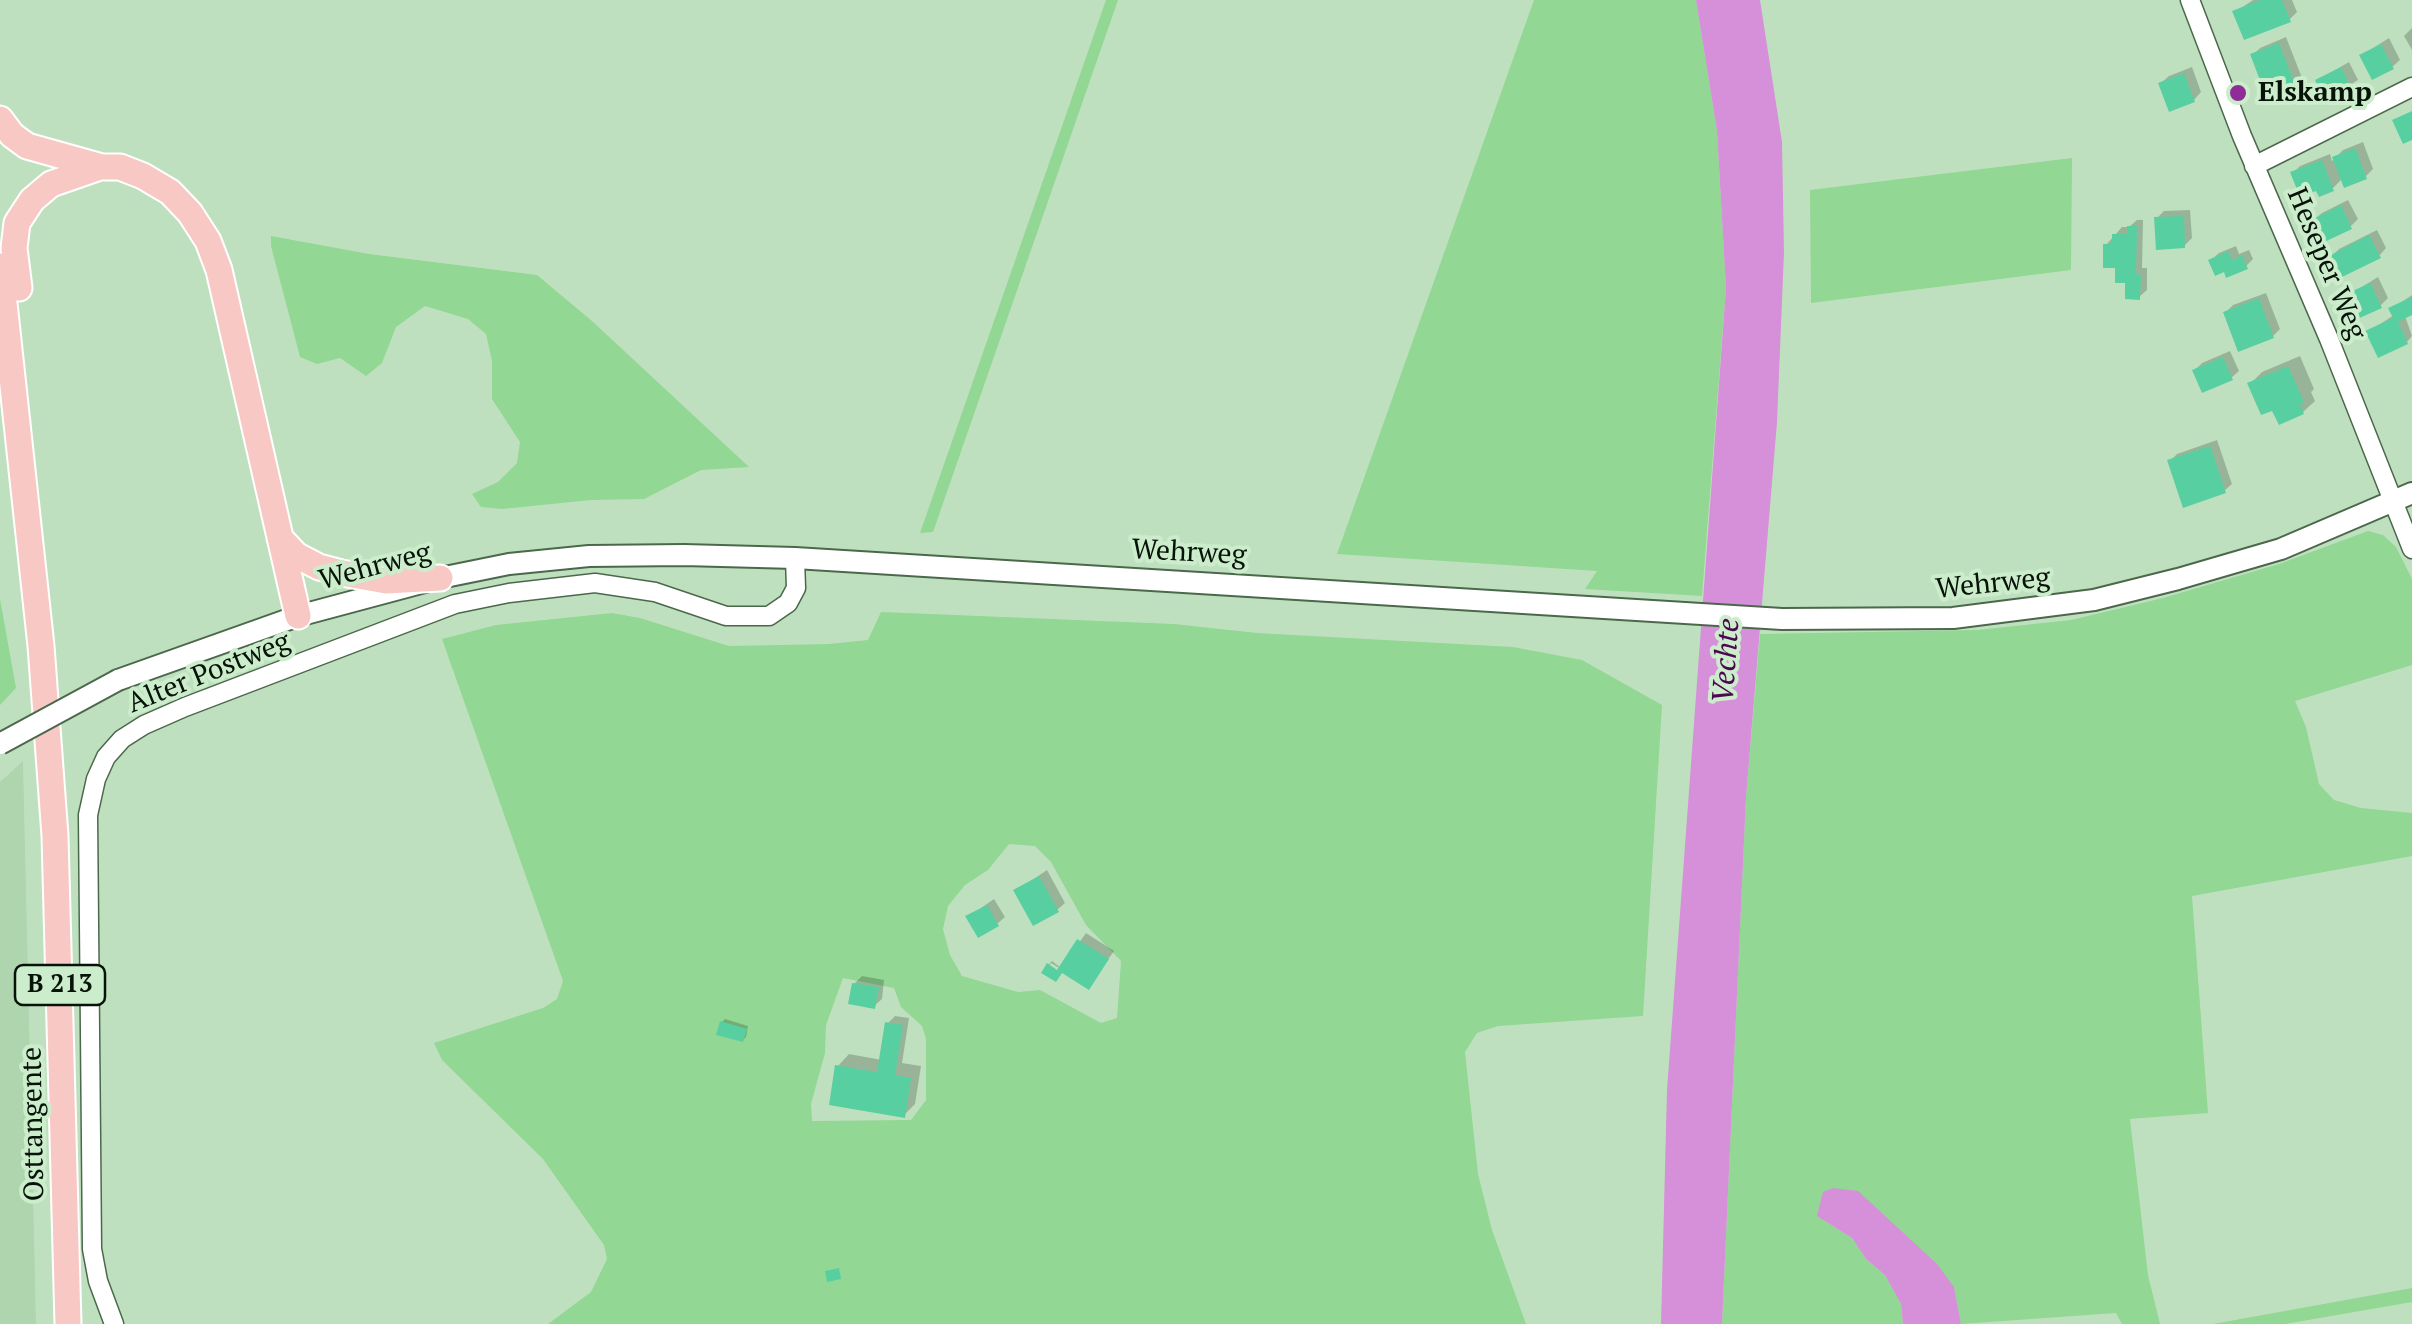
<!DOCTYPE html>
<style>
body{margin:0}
canvas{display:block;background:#bfe0bf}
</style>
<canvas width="2412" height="1324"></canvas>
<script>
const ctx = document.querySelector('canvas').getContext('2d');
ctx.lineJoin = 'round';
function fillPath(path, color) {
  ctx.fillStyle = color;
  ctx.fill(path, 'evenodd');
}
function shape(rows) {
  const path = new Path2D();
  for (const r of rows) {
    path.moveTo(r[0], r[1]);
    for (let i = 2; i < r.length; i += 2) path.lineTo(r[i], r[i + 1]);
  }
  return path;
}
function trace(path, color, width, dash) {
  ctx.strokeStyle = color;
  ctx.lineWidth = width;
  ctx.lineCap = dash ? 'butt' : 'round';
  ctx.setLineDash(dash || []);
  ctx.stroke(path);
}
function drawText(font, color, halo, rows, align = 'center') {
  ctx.font = font + ' "PT Serif",serif';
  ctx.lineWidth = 8;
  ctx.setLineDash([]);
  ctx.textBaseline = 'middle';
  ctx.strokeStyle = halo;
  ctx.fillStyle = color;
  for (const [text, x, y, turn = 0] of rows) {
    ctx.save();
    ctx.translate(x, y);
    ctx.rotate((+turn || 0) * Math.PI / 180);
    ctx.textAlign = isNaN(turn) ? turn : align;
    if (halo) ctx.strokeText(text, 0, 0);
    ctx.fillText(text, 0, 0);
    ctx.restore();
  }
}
const built = shape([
 [23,761,36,1324,0,1324,0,782]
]);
const green = shape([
 [1106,0,1118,0,933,532,920,533],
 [1534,0,1696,0,1717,131,1726,288,1702,596,1585,589,1597,571,1337,554],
 [2072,158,2071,270,1811,303,1810,190],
 [271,236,369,254,537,275,592,321,749,467,701,470,644,499,591,500,502,509,481,507,472,494,498,482,517,463,520,442,492,399,492,361,486,334,468,319,425,306,396,327,382,363,366,376,340,358,317,364,300,357,271,246],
 [2368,531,2383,535,2396,547,2412,579,2412,665,2295,701,2306,727,2319,784,2334,800,2361,808,2412,813,2412,856,2192,896,2208,1113,2130,1119,2148,1275,2160,1324,2122,1324,2116,1313,1961,1324,1954,1287,1817,1216,1852,1238,1866,1259,1885,1275,1901,1304,1903,1324,1722,1324,1746,797,1760,634,1977,630,2071,620,2163,598,2279,564],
 [0,599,16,688,0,705],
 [881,612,1174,624,1257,633,1513,647,1582,660,1662,705,1643,1016,1498,1026,1477,1033,1465,1052,1478,1174,1492,1230,1526,1324,548,1324,591,1292,607,1259,604,1245,543,1159,442,1060,434,1043,543,1008,557,999,563,981,442,639,496,625,612,613,640,618,729,646,829,644,868,640],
 [1009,844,1035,846,1051,862,1086,925,1121,961,1117,1018,1101,1023,1040,990,1018,992,962,976,950,955,943,929,948,906,965,885,988,870],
 [843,978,894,988,901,1007,922,1026,926,1039,926,1100,911,1120,812,1121,811,1104,825,1053,826,1025],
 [2412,1288,2412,1302,2285,1324,2213,1324]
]);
const water = shape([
 [1696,0,1760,0,1782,142,1784,252,1777,422,1746,797,1722,1324,1661,1324,1667,1090,1726,288,1717,131],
 [1833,1188,1858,1191,1937,1264,1954,1287,1961,1324,1903,1324,1901,1304,1885,1275,1866,1259,1852,1238,1817,1216,1823,1192]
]);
const shadow = shape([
 [2253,0,2292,0,2297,12,2289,20,2235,12],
 [2412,28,2412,50,2404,36],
 [2286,37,2304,83,2297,90,2253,55,2260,48],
 [2389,38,2400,60,2392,67,2362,55],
 [2349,62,2358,80,2327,99,2318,80],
 [2192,67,2201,92,2194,100,2161,83,2169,76],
 [2363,142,2373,169,2366,176,2343,178,2333,188,2320,194,2318,187,2293,173,2300,166,2330,154,2332,161,2343,150],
 [2348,200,2358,219,2350,227,2314,220,2322,213],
 [2190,210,2192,238,2184,246,2157,218,2164,211],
 [2137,220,2143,220,2142,268,2147,268,2147,290,2139,297,2106,245,2122,227,2129,227],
 [2377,230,2386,248,2379,256,2332,256,2339,249],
 [2236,246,2239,254,2249,250,2253,259,2246,266,2211,260,2219,253],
 [2378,277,2388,298,2380,306,2347,296],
 [2266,293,2280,329,2273,336,2225,313,2233,305],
 [2412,295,2412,313,2405,316,2412,336,2407,342,2368,332,2394,315,2391,309],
 [2230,351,2239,371,2231,378,2195,370,2202,363],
 [2300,356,2314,389,2311,392,2315,401,2303,412,2250,384,2262,372],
 [2217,440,2232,484,2224,491,2170,461,2177,454],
 [1047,870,1065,903,1057,910,1016,891],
 [994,899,1005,917,997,924,968,917],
 [1086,933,1114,951,1089,986,1051,963,1048,967,1049,964,1052,961,1061,968],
 [862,976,884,980,882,999,874,1006,854,984],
 [895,1016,909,1018,902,1063,921,1066,915,1104,904,1115,838,1066,849,1054,882,1060,888,1023],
 [725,1019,748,1026,746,1037,743,1040,722,1022]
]);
const building = shape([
 [2260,0,2282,0,2291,22,2244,40,2232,11],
 [2279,43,2298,92,2269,104,2250,54],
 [2381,44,2394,69,2372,80,2359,55],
 [2341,67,2352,90,2326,103,2315,80],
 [2184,73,2195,102,2169,112,2158,83],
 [2412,111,2412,140,2403,144,2392,120],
 [2355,148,2367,179,2344,188,2332,157],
 [2322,160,2334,191,2319,197,2316,191,2300,197,2290,172],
 [2341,205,2352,229,2322,243,2311,220],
 [2184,216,2185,248,2156,250,2154,217],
 [2127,226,2137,226,2136,274,2141,275,2140,300,2125,299,2125,283,2115,283,2115,268,2103,268,2103,244,2112,244,2112,234,2127,234],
 [2369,235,2381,258,2340,278,2329,256],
 [2228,251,2232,260,2242,255,2248,269,2226,278,2224,272,2215,276,2208,260],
 [2370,283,2382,308,2355,320,2344,295],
 [2412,297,2412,315,2398,322,2408,344,2378,358,2365,331,2393,318,2388,308],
 [2259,298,2274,338,2238,352,2223,312],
 [2223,357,2233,380,2202,393,2192,370],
 [2288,366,2304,402,2300,404,2304,414,2279,425,2272,411,2261,415,2247,383],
 [2210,446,2226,493,2183,508,2167,460],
 [1039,876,1059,912,1033,926,1013,890],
 [987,905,999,926,978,938,965,916],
 [1077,939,1109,959,1089,990,1062,973,1056,982,1041,973,1047,963,1057,970],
 [852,983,879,987,875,1009,848,1004],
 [720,1021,747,1029,743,1042,716,1035],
 [885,1022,903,1025,895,1075,911,1078,905,1118,829,1105,835,1065,877,1072],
 [839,1268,841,1279,827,1282,825,1271]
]);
const minor = shape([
 [2190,0,2242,136,2329,339,2412,549],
 [2254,166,2412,87],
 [114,1324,98,1281,92,1249,88,815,96,779,106,757,122,739,144,725,185,707,455,604,509,593,595,583,655,592,726,616,769,616,788,603,796,588,795,558]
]);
const tertiary = shape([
 [118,680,298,616,440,578,509,564,589,556,684,555,795,558,1782,619,1953,618,2094,600,2178,579,2281,549,2412,493]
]);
const primary = shape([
 [0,119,12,135,27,146,102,167,120,167,143,176,170,192,190,213,208,241,219,270,298,616],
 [0,266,41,646,55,836,68,1324],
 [19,288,14,248,17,223,32,200,51,184,100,167],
 [280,538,296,555,319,567,342,573,386,581,440,578]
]);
const tertiaryBridge = shape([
 [0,744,118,680]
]);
const markers = [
 [2238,93,10,"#8e2d96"]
];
const shields = [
 [60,985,90]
];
const shieldNames = [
 ["B 213",60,985]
];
const poiNames = [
 ["Elskamp",2258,93]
];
const streetNames = [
 ["Heseper Weg",2326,264,67],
 ["Wehrweg",1189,553,3],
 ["Wehrweg",375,567,-15],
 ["Wehrweg",1993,584,-6],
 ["Alter Postweg",209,673,-22],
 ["Osttangente",34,1124,-91]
];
const waterNames = [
 ["Vechte",1727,661,-86]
];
fillPath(built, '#afd5af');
fillPath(green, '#92d793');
fillPath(water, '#d590d9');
fillPath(shadow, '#0003');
fillPath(building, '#58cfa1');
trace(minor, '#4b684b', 21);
trace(tertiary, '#4b684b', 24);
trace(primary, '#fff', 29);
trace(minor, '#fff', 18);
trace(tertiary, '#fff', 20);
trace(primary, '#f8c8c4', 25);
trace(tertiaryBridge, '#4b684b', 24, []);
trace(tertiaryBridge, '#fff', 20);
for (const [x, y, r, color] of markers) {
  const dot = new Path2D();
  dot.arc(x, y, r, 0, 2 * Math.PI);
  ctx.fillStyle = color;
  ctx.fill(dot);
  trace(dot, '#ccedcc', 4);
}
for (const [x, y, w] of shields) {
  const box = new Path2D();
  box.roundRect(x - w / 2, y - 20, w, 40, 8);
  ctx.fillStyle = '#ccedcc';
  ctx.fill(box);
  trace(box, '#071208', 2.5);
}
drawText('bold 25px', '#071208', null, shieldNames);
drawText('bold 28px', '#071208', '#ccedcc', poiNames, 'left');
drawText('28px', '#071208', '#ccedcc', streetNames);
drawText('italic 30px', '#4a094e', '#ccedcc', waterNames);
</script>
